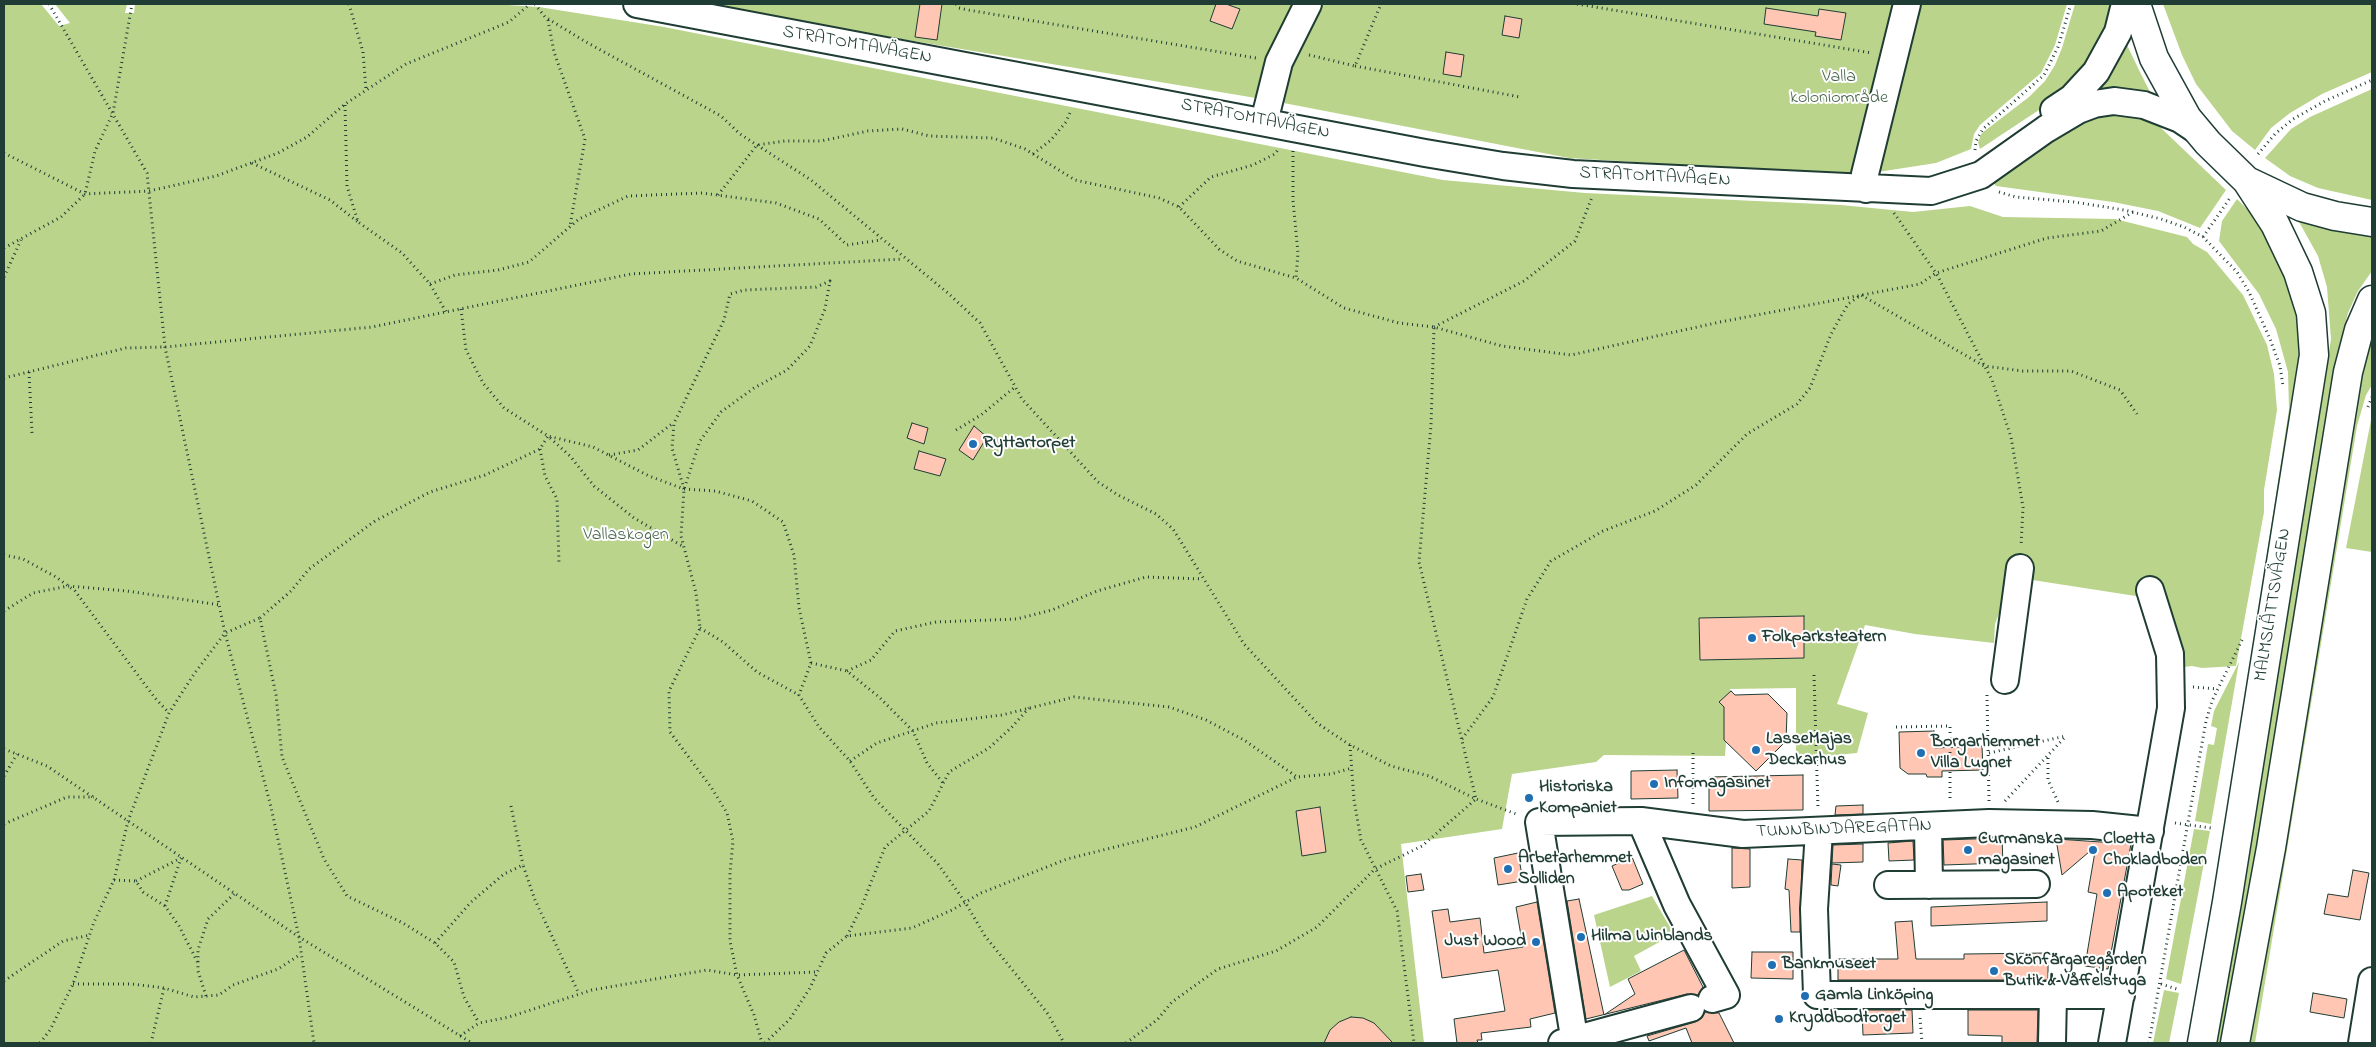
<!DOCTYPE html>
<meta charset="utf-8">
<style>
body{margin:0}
#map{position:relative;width:2376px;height:1047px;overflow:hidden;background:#fff;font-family:"Indie Flower",sans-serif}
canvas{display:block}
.frame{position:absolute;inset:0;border:5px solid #1f3d34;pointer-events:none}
</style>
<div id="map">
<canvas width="2376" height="1047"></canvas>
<div class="frame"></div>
</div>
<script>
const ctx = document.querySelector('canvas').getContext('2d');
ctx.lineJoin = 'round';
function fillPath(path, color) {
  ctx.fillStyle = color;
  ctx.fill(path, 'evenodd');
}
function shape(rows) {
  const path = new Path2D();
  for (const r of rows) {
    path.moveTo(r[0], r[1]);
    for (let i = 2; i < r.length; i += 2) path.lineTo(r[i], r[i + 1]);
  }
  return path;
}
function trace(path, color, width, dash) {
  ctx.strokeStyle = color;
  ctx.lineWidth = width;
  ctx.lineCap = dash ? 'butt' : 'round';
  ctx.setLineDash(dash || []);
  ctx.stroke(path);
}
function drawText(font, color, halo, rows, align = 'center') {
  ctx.font = font + ' "Indie Flower",sans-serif';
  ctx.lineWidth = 4;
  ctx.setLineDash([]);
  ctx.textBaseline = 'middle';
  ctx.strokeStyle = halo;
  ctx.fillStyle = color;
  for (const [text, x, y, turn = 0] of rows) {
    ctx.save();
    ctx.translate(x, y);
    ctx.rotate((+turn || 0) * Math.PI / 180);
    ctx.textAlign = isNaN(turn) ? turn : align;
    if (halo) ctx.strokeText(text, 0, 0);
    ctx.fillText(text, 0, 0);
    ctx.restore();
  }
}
const green = shape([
 [4,4,41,4,59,26,70,23,55,4,127,4,125,13,134,13,135,4,492,4,539,7,664,27,1443,180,1585,193,1841,205,1913,212,1970,206,2003,217,2115,219,2187,237,2193,244,2207,252,2243,295,2267,345,2274,374,2277,410,2264,490,2264,512,2236,666,2202,668,2192,666,2176,668,2168,601,2013,577,1995,624,1994,643,1915,634,1865,625,1837,704,1868,713,1857,753,1796,759,1796,688,1730,689,1725,756,1604,755,1596,762,1512,774,1502,829,1401,844,1424,1043,4,1043],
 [703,4,2067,4,2055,45,2041,73,1980,125,1974,134,1971,149,1936,163,1865,174,1800,172,1569,158,1268,100,781,19],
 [2075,4,2111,4,2108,28,2100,52,2054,100,1980,149,1978,142,1982,133,2029,97,2045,81,2055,65,2062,48],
 [2163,4,2372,4,2372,72,2322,94,2290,113,2271,128,2255,150,2232,131,2196,84,2182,55],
 [2127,45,2139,70,2152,96,2115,90,2097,90,2110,76],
 [2372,89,2372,200,2318,188,2290,176,2265,158,2291,129,2310,117],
 [2102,111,2134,115,2160,127,2226,190,2200,228,2158,211,2113,202,1996,186,1989,177],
 [2237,199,2260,222,2296,294,2304,351,2268,581,2263,580,2289,409,2288,372,2276,329,2259,294,2219,241,2222,221],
 [2298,220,2323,228,2372,236,2372,271,2358,291,2348,313,2341,341,2234,990,2224,1043,2215,1043,2331,339,2327,287,2318,256],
 [2372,338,2372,385,2366,395,2357,426,2255,1043,2247,1043,2364,360],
 [2372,415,2372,552,2346,548],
 [2239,662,2211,824,2195,821,2208,744,2214,745,2217,728,2211,726,2214,711],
 [2194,829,2210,831,2181,984,2166,979],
 [1652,896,1674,934,1634,956,1641,971,1610,987,1594,915],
 [2164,990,2179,993,2169,1043,2153,1043]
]);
const building = shape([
 [920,4,942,4,937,40,915,37,920,4],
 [1216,4,1226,4,1240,9,1232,29,1210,21,1216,4],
 [1766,8,1818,16,1819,9,1846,13,1841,40,1815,36,1816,32,1764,24,1766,8],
 [1505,16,1522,19,1519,38,1502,35,1505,16],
 [1446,52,1464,55,1461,77,1443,74,1446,52],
 [912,423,928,428,924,444,907,438,912,423],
 [974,426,987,437,973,460,959,450,974,426],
 [919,451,946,459,940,476,914,469,919,451],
 [1804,616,1804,658,1700,660,1699,618,1804,616],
 [1731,691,1735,695,1768,694,1787,713,1786,741,1756,771,1724,740,1724,707,1719,702,1731,691],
 [1934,731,1935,748,1982,746,1983,770,1942,771,1942,777,1927,777,1926,774,1908,774,1900,768,1899,732,1934,731],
 [1677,770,1678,798,1631,799,1631,771,1677,770],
 [1803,775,1803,810,1709,811,1709,777,1803,775],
 [1863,805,1863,814,1835,815,1836,806,1863,805],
 [1320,807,1326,852,1302,856,1296,811,1320,807],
 [2002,838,2003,863,1944,865,1943,840,2002,838],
 [2056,839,2131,844,2108,969,2085,966,2097,894,2088,892,2096,846,2062,875,2056,839],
 [1913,841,1914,860,1889,861,1888,843,1913,841],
 [1863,844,1863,862,1832,863,1833,845,1863,844],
 [1732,848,1750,849,1750,887,1732,888,1732,848],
 [1518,853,1523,881,1498,885,1494,858,1518,853],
 [1632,857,1643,884,1629,890,1622,890,1612,866,1632,857],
 [1788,859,1802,860,1800,932,1791,932,1789,890,1785,889,1788,859],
 [1832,864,1841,865,1838,886,1831,885,1832,864],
 [2353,870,2369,873,2360,920,2324,914,2328,894,2348,897,2353,870],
 [1421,874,1424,890,1408,892,1406,876,1421,874],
 [1579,899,1604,1015,1635,994,1628,979,1684,950,1703,987,1698,995,1687,994,1586,1019,1567,901,1579,899],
 [1537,902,1555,1013,1530,1019,1531,1027,1481,1033,1482,1040,1477,1040,1478,1043,1457,1043,1454,1019,1505,1011,1498,970,1442,978,1432,911,1448,909,1450,922,1480,918,1484,953,1523,947,1516,907,1537,902],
 [2047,902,2047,921,1931,926,1931,907,2047,902],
 [1912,921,1916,959,1964,959,1964,954,2048,953,2048,980,1838,980,1838,959,1898,959,1895,922,1912,921],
 [1752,952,1793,952,1793,979,1751,978,1752,952],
 [2313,993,2347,999,2344,1018,2310,1012,2313,993],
 [1862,1010,1912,1010,1913,1033,1863,1035,1862,1010],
 [1968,1010,2038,1010,2037,1043,2002,1043,2002,1036,1968,1035,1968,1010],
 [1705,1012,1719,1013,1734,1043,1692,1043,1686,1028,1649,1041,1647,1036,1695,1022,1702,1018,1705,1012],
 [1351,1017,1363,1018,1374,1023,1393,1043,1324,1043,1330,1030,1339,1022,1351,1017]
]);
const path = shape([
 [49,4,147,173,165,347,225,633,271,807,299,937,314,1043],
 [349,4,363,52,366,90],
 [535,4,545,17,586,42,721,116,740,134,811,180,949,294,980,323,1022,399,1098,482,1118,495,1156,514,1173,529,1244,644,1317,723,1350,745,1391,766,1429,776,1476,799,1519,815],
 [956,4,959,8,968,10,1256,58],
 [1577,4,1872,53],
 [548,20,554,52,585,139,570,226],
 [1309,55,1355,66,1381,4],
 [1355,66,1520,97],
 [345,105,347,186,358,222,402,253,430,284,446,312],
 [1975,150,1976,141,1983,129,2044,75,2058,47,2071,4],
 [1293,151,1293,201,1298,253,1296,278],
 [4,153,85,194,149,191,216,176,278,153,307,137,345,104,406,64,509,22,530,4],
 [1033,154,1051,140,1066,122,1071,110],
 [2258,154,2275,134,2293,119,2325,101,2372,80],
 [252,163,330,200,358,222],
 [1999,192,2016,197,2074,202,2124,210,2161,219,2184,227,2203,237,2237,272,2249,292,2270,339,2280,366,2283,386],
 [718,195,757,145,785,141,821,141,868,131,902,129,929,136,993,138,1025,149,1075,180,1159,198,1179,207,1219,249,1237,261,1296,278,1344,308,1399,323,1434,327,1502,346,1571,355,1720,322,1920,284,1936,273,2047,238,2101,231,2133,212],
 [1179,207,1211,177,1253,165,1275,154,1279,148],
 [1894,213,1936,273,1992,380,2011,437,2023,507,2021,546],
 [2203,237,2230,198],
 [4,248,61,217,85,194,95,151,113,113,132,4],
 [4,277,21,240],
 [430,284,455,275,498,270,529,262,579,219,628,196,702,193,776,203,819,219,847,245,881,240],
 [461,309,466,350,483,383,504,408,548,436,593,447,649,476,684,489,715,491,752,501,783,522,794,555,799,608,811,663,799,695,819,727,850,761,874,798,938,864,965,902,985,936,1048,1014,1064,1043],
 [1434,327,1524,281,1575,241,1592,197],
 [29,372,32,433],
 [4,378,126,348,165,347,372,327,631,274,903,259],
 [2368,407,2372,397],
 [956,430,981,415,1015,387],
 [540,449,545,476,557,499,559,564],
 [609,455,638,450,673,423],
 [684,489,672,448,674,423,724,320,730,294,744,290,816,287,830,281,825,309,810,346,787,370,754,388,721,412,700,441,684,489,681,536,696,593,700,628,669,691,670,732,711,787,727,813,733,841,730,873,730,941,737,975,754,1015,762,1043],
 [4,555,23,559,56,577,75,591,155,698,169,713],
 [4,611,33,593,68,586,127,591,220,605],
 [260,618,291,591,309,569,375,521,430,492,485,475,540,449,548,436,570,456,594,486,634,518,684,547],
 [700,628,723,642,757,672,799,695],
 [811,663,847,671,879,697,913,731,927,763,943,783],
 [847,671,871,660,895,631,936,622,1017,619,1052,610,1097,591,1146,577,1203,579],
 [1814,675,1818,809],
 [2193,687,2218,689],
 [1987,695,1989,801],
 [1896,727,1950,726,1950,801],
 [1462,739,1493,697,1527,599,1551,561,1603,531,1655,511,1696,485,1747,434,1797,404,1810,388,1831,334,1848,304,1861,295,1984,366,2023,371,2071,371,2120,390,2137,414],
 [1350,745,1354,800,1361,840,1397,911,1414,1043],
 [4,749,47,766,299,937,472,1043],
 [1693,753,1693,804],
 [1989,753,2066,736],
 [2048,758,2048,780,2058,802],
 [850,761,877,743,936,723,1002,715,1074,697,1169,707,1206,720,1244,740,1297,777],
 [4,776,17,754],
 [2005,801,2066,736],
 [511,806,523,865],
 [2175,823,2211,828],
 [4,824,67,797,94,797],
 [114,880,136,881,143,892,165,906,179,926,198,963],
 [136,881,181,858],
 [165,906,181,858],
 [847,936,861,908,885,847,929,811,949,772,989,748,1011,728,1029,708],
 [435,943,471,902,504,874,523,865,535,900,579,994],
 [4,981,63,941,90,935],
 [73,984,132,984,164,988,194,997,219,995,233,985,278,969,301,954],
 [2161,984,2180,990],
 [206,996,198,971,198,950,208,919,234,894],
 [1920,1018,1922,1043],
 [460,1036,479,1023,509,1017,592,990,707,970,737,975,817,972],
 [40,1043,50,1030,73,984,94,922,114,880,128,821,169,713,194,674,225,633,260,618,276,695,282,757,324,859,347,896,403,923,435,943,454,962,464,997,479,1023],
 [151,1043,164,988],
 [765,1043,790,1019,810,988,826,953,847,936,912,928,952,910,981,893,1067,859,1195,827,1297,777,1331,774,1352,768],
 [1126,1043,1157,1020,1172,1002,1218,969,1276,951,1317,927,1375,869,1422,846,1476,799,1419,562,1431,425,1434,327],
 [2149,1043,2206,721,2212,701,2243,638]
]);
const minor = shape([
 [637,4,1425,153,1503,166,1573,174,1931,191,1981,175,2046,129,2078,110,2094,104,2114,101,2144,105,2180,119,2195,129],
 [2054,110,2072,98,2096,72,2118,32,2125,4],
 [1264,122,1279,62,1308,4],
 [1866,189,1865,174,1907,4],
 [2005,680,2020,568],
 [1641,821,1677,905,1726,995,1712,999],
 [1928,826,1929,885],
 [1819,831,1814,909,1817,995,2121,995],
 [1888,885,2036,884],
 [1562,1043,1691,1008],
 [1575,1043,1539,822,1641,821,1743,834,1989,823,2092,825,2150,831],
 [2052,1043,2053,995],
 [2112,1043,2171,708,2170,654,2150,590],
 [2362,1043,2372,981]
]);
const major = shape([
 [2136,4,2154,58,2187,118,2208,143,2247,181,2302,207,2335,216,2372,222],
 [2202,1043,2227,902,2314,355,2311,313,2298,272,2275,224,2247,181],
 [2235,1043,2271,848,2348,372,2359,330,2372,300]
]);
const markers = [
 [973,444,5,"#1f6fb2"],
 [1752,638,5,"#1f6fb2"],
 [1756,750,5,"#1f6fb2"],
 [1921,753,5,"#1f6fb2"],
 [1654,784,5,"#1f6fb2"],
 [1529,798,5,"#1f6fb2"],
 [1968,850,5,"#1f6fb2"],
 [2093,850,5,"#1f6fb2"],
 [1508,869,5,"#1f6fb2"],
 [2107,893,5,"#1f6fb2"],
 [1581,937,5,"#1f6fb2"],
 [1536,942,5,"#1f6fb2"],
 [1772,965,5,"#1f6fb2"],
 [1994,971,5,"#1f6fb2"],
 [1805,996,5,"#1f6fb2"],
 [1779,1019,5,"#1f6fb2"]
];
const streetNames = [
 ["STRATOMTAVÄGEN",857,46,10],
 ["STRATOMTAVÄGEN",1255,120,11],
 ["STRATOMTAVÄGEN",1655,178,3],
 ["MALMSLÄTTSVÄGEN",2274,605,-81],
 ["TUNNBINDAREGATAN",1844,830,-2]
];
const parkNames = [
 ["Valla",1839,78],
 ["koloniområde",1839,99],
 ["Vallaskogen",626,536]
];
const poiNames = [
 ["Ryttartorpet",983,444],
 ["Folkparksteatern",1762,638],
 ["LasseMajas",1766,740],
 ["Deckarhus",1766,761],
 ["Borgarhemmet",1931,743],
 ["Villa Lugnet",1931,764],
 ["Infomagasinet",1664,784],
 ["Historiska",1539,788],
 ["Kompaniet",1539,809],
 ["Curmanska",1978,840],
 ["magasinet",1978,861],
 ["Cloetta",2103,840],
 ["Chokladboden",2103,861],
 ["Arbetarhemmet",1518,859],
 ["Solliden",1518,880],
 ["Apoteket",2117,893],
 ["Hilma Winblands",1591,937],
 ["Just Wood",1526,942,"right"],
 ["Skönfärgaregården",2004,961],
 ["Butik & Våffelstuga",2004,982],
 ["Bankmuseet",1782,965],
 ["Gamla Linköping",1815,996],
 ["Kryddbodtorget",1789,1019]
];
fillPath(green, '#bad48c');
fillPath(building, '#ffc6b4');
trace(building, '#1f3d34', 1);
trace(minor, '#1f3d34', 30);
trace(major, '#1f3d34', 31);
trace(path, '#1f3d34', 3, [1, 4]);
trace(minor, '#fff', 26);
trace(major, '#fff', 28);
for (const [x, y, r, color] of markers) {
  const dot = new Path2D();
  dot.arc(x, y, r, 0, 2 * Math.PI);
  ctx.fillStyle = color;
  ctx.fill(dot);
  trace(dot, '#fff', 2);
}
drawText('18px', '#1f3d34', '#fff', streetNames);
drawText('18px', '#46634a', '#fff', parkNames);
drawText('bold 18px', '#1f3d34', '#fff', poiNames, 'left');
</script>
